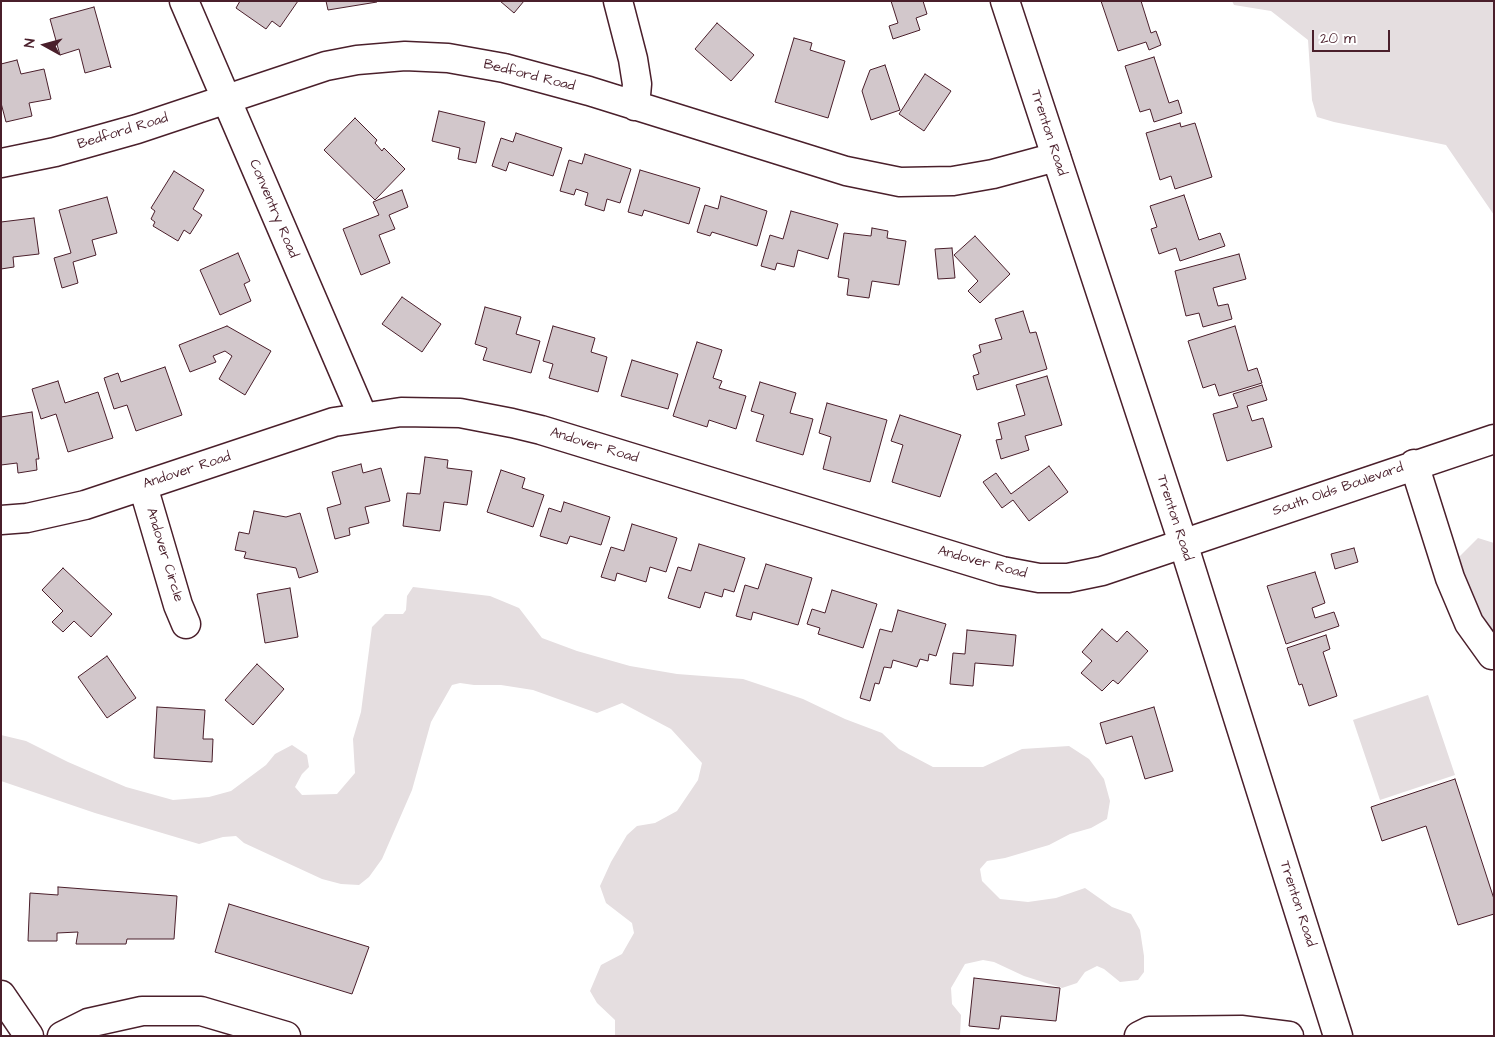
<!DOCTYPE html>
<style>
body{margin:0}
#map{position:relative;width:1495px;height:1037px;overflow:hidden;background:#fff;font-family:"Architects Daughter",sans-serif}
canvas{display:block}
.frame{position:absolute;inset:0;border:2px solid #4a1f2b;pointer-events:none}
.north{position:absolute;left:20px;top:20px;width:50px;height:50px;-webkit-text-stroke:4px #fff;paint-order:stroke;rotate:277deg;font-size:14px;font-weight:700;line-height:20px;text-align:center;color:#4a1f2b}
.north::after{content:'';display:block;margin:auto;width:18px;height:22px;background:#4a1f2b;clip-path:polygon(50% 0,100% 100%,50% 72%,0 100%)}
.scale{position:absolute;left:1312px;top:30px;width:78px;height:22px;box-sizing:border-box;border:2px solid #4a1f2b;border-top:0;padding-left:6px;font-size:15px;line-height:18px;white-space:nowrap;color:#4a1f2b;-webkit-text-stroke:4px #fff;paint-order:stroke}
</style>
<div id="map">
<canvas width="1495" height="1037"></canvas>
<div class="frame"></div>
<div class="north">N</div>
<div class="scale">20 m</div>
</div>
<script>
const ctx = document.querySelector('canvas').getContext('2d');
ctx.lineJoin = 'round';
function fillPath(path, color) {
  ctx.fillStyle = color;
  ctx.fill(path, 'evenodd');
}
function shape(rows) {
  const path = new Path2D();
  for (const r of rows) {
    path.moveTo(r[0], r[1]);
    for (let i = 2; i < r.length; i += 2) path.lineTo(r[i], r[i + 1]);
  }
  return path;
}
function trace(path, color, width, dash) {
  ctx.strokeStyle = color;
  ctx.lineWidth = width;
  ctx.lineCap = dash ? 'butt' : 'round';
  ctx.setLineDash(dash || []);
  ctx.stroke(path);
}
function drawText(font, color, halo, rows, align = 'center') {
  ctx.font = font + ' "Architects Daughter",sans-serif';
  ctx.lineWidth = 4;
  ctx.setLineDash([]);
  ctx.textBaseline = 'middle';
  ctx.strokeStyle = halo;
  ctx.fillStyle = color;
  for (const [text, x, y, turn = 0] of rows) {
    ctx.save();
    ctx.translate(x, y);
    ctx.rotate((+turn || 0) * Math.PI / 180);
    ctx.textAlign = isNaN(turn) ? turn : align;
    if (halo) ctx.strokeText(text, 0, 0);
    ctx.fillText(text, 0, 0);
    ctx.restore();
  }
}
const green = shape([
 [1232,1,1494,1,1494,215,1446,145,1334,122,1317,117,1312,100,1308,40,1271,11,1234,5],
 [1478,538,1494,543,1494,648,1453,563],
 [413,587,490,596,519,608,542,638,577,651,630,666,677,674,743,679,803,699,845,719,882,733,899,749,933,767,983,767,1022,749,1069,746,1089,759,1104,779,1110,801,1107,819,1091,828,1070,834,1049,845,1005,858,987,861,980,869,982,881,1000,899,1028,902,1056,898,1085,888,1112,907,1131,914,1140,930,1144,956,1144,972,1138,980,1120,982,1104,969,1097,966,1085,972,1077,983,1062,988,1024,976,994,962,983,960,965,964,951,988,952,1004,961,1015,960,1036,615,1036,615,1020,597,1003,590,991,601,965,622,954,634,933,632,923,606,903,600,886,611,862,627,835,637,826,655,823,677,811,698,780,702,763,671,729,622,703,597,713,533,690,501,685,474,685,460,683,452,685,431,722,412,790,382,859,369,877,359,885,341,884,322,879,244,843,236,836,223,837,199,844,95,813,1,781,1,735,26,741,68,762,126,787,173,800,209,797,231,791,266,765,275,754,292,745,307,755,309,767,302,774,295,787,302,795,337,794,355,773,353,739,361,712,372,627,385,614,403,614,406,610,407,596],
 [1428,695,1455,775,1380,800,1353,720]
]);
const building = shape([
 [240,1,298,1,280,27,272,21,266,29,236,8,240,1],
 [326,1,377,1,377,2,328,10,326,1],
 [500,1,524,1,514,13,500,1],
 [891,1,923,1,927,14,916,18,920,30,893,39,889,26,898,23,891,1],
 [1101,1,1141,1,1151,33,1156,31,1161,45,1149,50,1146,42,1118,51,1101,1],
 [94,7,111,68,110,66,85,73,79,49,60,55,50,19,94,7],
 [717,23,754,55,731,81,695,49,717,23],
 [794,38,812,43,810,50,845,61,828,118,775,102,794,38],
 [1154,57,1169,103,1178,100,1182,113,1154,122,1150,109,1140,112,1125,66,1154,57],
 [17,60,21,74,44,69,51,99,29,103,32,116,6,122,1,103,1,64,17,60],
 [885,65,900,110,871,120,862,91,870,70,885,65],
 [925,74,951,91,924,131,899,114,925,74],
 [439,111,485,122,476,163,458,159,460,148,432,141,439,111],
 [355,118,377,140,375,143,382,151,384,148,405,169,375,200,324,150,355,118],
 [1180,123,1181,127,1195,123,1212,177,1175,189,1171,176,1160,180,1146,133,1180,123],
 [516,133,562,148,553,176,509,162,506,171,492,166,501,138,513,142,516,133],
 [585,154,631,169,620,203,607,199,604,211,585,205,588,193,576,189,574,195,560,191,569,160,582,164,585,154],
 [640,170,700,188,689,224,644,210,642,216,628,212,640,170],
 [174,171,204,190,193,209,202,215,190,234,184,230,178,241,153,226,155,222,151,219,155,211,151,208,174,171],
 [402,190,408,207,389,215,395,229,379,235,390,263,361,275,343,229,379,215,373,202,402,190],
 [1184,195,1199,240,1220,233,1225,246,1180,261,1176,248,1159,254,1151,229,1157,227,1150,206,1184,195],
 [721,196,767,211,757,246,712,232,710,236,697,232,705,205,718,209,721,196],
 [107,197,117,233,92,240,96,255,73,262,78,283,62,288,54,258,71,253,59,210,107,197],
 [791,211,838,224,828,259,798,250,794,267,777,263,775,270,761,266,770,235,783,239,791,211],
 [34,218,39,254,13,257,14,267,1,269,1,222,34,218],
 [872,228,888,231,887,238,906,241,899,285,872,281,869,298,847,295,849,279,838,277,844,233,871,236,872,228],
 [975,236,1010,274,980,303,968,291,978,281,954,255,975,236],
 [952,248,955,278,938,279,935,249,952,248],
 [238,253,250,281,244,284,251,301,220,315,200,270,238,253],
 [1239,254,1246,279,1213,288,1218,306,1228,304,1232,319,1203,327,1199,313,1186,316,1175,271,1239,254],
 [402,297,441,324,422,352,382,324,402,297],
 [485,307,521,317,516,334,540,341,531,373,483,360,487,348,475,344,485,307],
 [1023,311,1030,333,1036,332,1047,369,977,390,973,376,979,374,973,355,981,352,979,345,1002,339,995,319,1023,311],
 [227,326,271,351,245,395,219,379,232,356,225,351,213,356,216,362,190,372,179,345,227,326],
 [553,326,595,338,591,352,607,357,598,392,549,378,553,364,543,361,553,326],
 [1235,326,1248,371,1257,368,1262,383,1219,396,1215,384,1203,388,1188,341,1235,326],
 [697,342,722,350,713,378,722,381,719,388,746,396,736,429,709,420,707,427,673,416,697,342],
 [632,360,678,374,668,409,621,396,632,360],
 [165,367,182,415,136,431,127,405,114,409,104,378,118,373,121,382,165,367],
 [1047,376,1062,425,1025,436,1029,450,1001,459,996,440,1002,439,998,423,1025,415,1016,385,1047,376],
 [58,381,65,403,98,392,113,438,68,452,56,414,41,419,32,389,58,381],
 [760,382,796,393,790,413,813,419,803,455,756,441,764,415,751,411,760,382],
 [1262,385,1267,400,1247,406,1252,421,1263,418,1272,447,1227,461,1213,414,1238,407,1233,394,1262,385],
 [827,403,887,420,870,482,823,469,831,437,819,433,827,403],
 [32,412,39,459,36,459,37,470,18,473,17,463,1,465,1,417,32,412],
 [900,415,961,435,940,497,892,482,903,445,891,441,900,415],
 [425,457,448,460,447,468,472,471,467,505,444,502,440,531,403,526,407,493,420,494,425,457],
 [361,464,363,473,381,468,390,501,365,507,369,523,349,528,350,535,335,539,327,508,341,504,332,472,361,464],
 [1049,466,1068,492,1029,521,1013,500,1002,508,983,482,996,473,1011,494,1049,466],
 [501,470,525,478,522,488,544,495,533,527,487,512,501,470],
 [564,502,610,517,601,545,570,536,567,544,540,536,549,508,561,512,564,502],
 [254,511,286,517,300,513,318,572,299,578,296,568,244,558,246,552,235,550,239,532,249,534,254,511],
 [632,524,677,538,666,572,650,567,646,582,617,573,615,581,601,577,611,547,624,551,632,524],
 [699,544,745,558,734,592,724,589,722,597,705,592,700,608,668,598,678,567,691,571,699,544],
 [1354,548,1358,562,1335,569,1331,554,1354,548],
 [766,564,812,578,798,625,753,612,751,620,736,616,745,585,758,589,766,564],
 [63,568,112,614,91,637,74,621,63,632,52,622,63,611,42,590,63,568],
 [1315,572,1325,603,1312,608,1315,618,1334,612,1339,626,1286,644,1267,586,1315,572],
 [290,588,298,637,265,643,257,594,290,588],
 [832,590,877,604,863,648,818,634,820,628,807,624,812,609,825,613,832,590],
 [898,610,946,624,936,656,929,654,928,661,920,659,917,667,893,660,891,668,884,667,879,684,875,683,870,701,860,698,880,629,892,632,898,610],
 [1102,629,1117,642,1127,631,1148,651,1118,684,1113,680,1102,691,1081,673,1092,661,1082,652,1102,629],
 [967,630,1016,635,1013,666,975,663,973,686,950,684,953,653,965,654,967,630],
 [1326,635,1330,649,1323,652,1337,696,1309,706,1302,684,1299,685,1287,648,1326,635],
 [107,656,136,698,107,718,78,677,107,656],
 [257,664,284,689,253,725,225,700,257,664],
 [157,707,205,710,203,739,213,739,212,762,154,758,157,707],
 [1154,707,1173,771,1145,779,1132,736,1106,744,1100,723,1154,707],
 [1455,779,1494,899,1494,914,1458,925,1426,826,1382,841,1371,807,1455,779],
 [58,887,177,896,174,939,127,939,126,944,76,944,78,932,57,933,57,941,28,941,30,893,58,895,58,887],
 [229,904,369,947,352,994,215,952,229,904],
 [974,978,1060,988,1056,1021,1001,1016,999,1029,969,1026,974,978]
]);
const minor = shape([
 [184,1,363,417],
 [618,1,633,59,637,84,635,106],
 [1,163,55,152,137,129,326,66,357,60,405,56,448,58,504,68,589,91,846,171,900,182,953,181,993,174,1056,157],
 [1414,464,1450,578,1469,623,1492,655],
 [143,486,178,605,186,624],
 [1,520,27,518,85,505,334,422,401,412,460,413,512,423,541,430,1002,571,1039,578,1068,578,1102,571,1494,439],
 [1,995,29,1036],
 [62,1036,88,1023,142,1011,201,1011,286,1036],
 [1139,1036,1149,1031,1241,1030,1289,1036]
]);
const major = shape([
 [1005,1,1183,543,1338,1036]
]);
const streetNames = [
 ["Bedford Road",529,76,14],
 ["Bedford Road",123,132,-17],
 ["Trenton Road",1048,133,72],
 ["Conventry Road",273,209,67],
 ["Andover Road",594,446,17],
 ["Andover Road",187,471,-18],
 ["South Olds Boulevard",1338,490,-19],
 ["Trenton Road",1174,518,72],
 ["Andover Circle",164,555,73],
 ["Andover Road",982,563,15],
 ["Trenton Road",1297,904,72]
];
fillPath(green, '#e5dee0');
fillPath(building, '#d2c7cb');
trace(building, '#4a1f2b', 1);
trace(minor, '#4a1f2b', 31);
trace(major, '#4a1f2b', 31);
trace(minor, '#fff', 28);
trace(major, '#fff', 28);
drawText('14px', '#4a1f2b', '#fff', streetNames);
</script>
